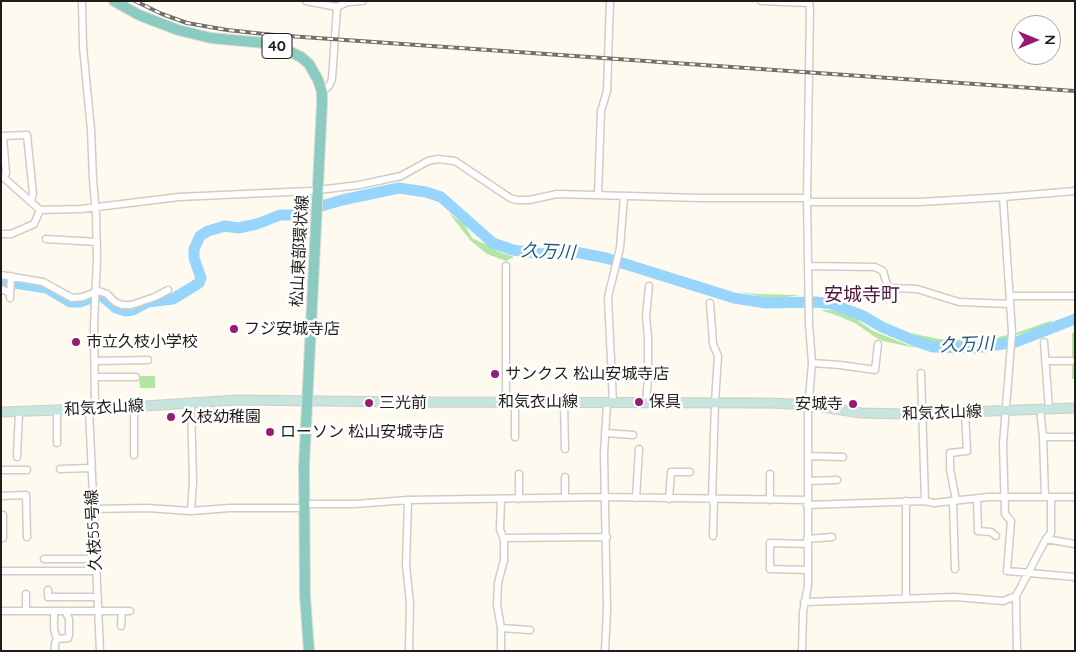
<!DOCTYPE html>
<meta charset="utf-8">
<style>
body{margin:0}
#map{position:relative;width:1076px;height:652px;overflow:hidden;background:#fffaf0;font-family:Quicksand,sans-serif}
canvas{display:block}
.frame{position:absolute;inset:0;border:2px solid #1f1d1a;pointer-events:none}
.north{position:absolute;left:1011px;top:15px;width:50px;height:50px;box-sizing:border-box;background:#fff;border:1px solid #a5a5a3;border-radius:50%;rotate:90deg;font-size:14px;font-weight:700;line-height:20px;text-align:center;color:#1f1d1a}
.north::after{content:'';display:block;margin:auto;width:18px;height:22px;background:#961b75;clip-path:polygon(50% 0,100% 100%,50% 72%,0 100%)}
</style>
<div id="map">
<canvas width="1076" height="652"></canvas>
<div class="frame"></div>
<div class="north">N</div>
</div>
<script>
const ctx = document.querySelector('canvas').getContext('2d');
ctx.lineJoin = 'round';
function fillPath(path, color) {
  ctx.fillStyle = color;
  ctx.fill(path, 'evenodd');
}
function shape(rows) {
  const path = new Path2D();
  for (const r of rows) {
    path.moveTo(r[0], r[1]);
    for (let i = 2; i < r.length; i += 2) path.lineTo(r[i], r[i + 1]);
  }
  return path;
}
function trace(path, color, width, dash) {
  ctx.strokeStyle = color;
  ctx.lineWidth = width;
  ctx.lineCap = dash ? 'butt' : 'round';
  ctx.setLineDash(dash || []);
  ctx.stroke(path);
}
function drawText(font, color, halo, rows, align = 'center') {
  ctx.font = font + ' Quicksand,"Noto Sans JP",sans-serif';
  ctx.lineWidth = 5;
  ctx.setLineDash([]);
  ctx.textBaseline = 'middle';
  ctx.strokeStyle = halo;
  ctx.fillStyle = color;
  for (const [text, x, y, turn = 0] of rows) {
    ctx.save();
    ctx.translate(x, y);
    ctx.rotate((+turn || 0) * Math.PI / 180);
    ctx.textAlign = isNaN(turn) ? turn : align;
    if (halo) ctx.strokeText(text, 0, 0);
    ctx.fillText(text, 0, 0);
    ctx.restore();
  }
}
const green = shape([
 [449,213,465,225,472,238,480,242,490,245,497,251,514,257,506,261,487,254,470,240],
 [740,292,758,294,799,295,783,298,768,298],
 [820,310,830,310,839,312,856,319,873,331,916,348,883,341,875,337,855,323,833,314],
 [1053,320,1049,324,1037,329,997,341,984,343,938,343,927,341,911,333,938,339,986,340,1016,333],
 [1075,332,1075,379,1072,379,1072,333],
 [139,376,155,376,155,388,140,388]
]);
const river = shape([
 [1,281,47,288,70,302,80,302,98,295,102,296,116,308,126,311,133,310,148,302,173,299,199,283,201,278,194,258,194,249,200,236,208,231,225,226,238,228,257,224,280,215,291,215,342,200,399,188,426,192,441,197,493,243,513,250,542,254,553,251,570,251,606,258,734,298,766,303,816,302,832,304,863,316,882,327,915,341,933,347,975,348,1016,342,1075,319]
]);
const street = shape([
 [82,1,83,47,91,130,93,179,96,215,97,259,94,325,95,409],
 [306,1,337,7],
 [761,1,809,3],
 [322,92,329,86,332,79,337,7,348,2,363,1],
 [2,176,40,210],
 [4,177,6,173,3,136,27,135,33,194,31,201],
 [1075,191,1003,197,1012,332,1003,444,1005,514,1011,521,1007,571,1075,577],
 [598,195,601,111,607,91,610,1],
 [807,202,920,202,1003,197],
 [1,234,11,234,34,224,40,210,81,209,179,197,310,191,359,185,401,176,428,161,438,159,455,161,510,198,517,200,529,200,557,194,700,198,807,198],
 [46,239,97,242],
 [808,266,875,267,883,271,887,285,891,288,917,289,959,302,1010,304],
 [1,275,43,282,72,298,83,297,98,291,102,292,107,294,115,302,122,305,131,305,155,297,168,290],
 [1,289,10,293],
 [1010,296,1075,296],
 [10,298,11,276],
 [710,303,713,344,718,356,715,402,712,500],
 [1044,342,1049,409],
 [95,361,148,360],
 [1045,361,1071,361],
 [812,363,840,365,875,370,878,344],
 [921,373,925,501],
 [95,377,136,377],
 [506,402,506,266],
 [564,402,565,449],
 [191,403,193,482,191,511],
 [613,403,608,297,620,248,624,196],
 [646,403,648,378,648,337,646,317,649,286],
 [89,409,100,651],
 [1040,409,1043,437,1045,496],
 [57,410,57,443],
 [605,433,633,435],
 [515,437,515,402],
 [1043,437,1075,437],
 [134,455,134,407],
 [808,456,843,457],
 [17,457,19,412],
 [60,469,91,468],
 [1,470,27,470],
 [519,474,519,499],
 [770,474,770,500],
 [565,477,565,498],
 [808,481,837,480],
 [1,496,26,495,27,537],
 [636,498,639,449],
 [977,498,978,531,991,532,996,536],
 [669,499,671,472,690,472],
 [408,500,406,565,410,603,409,651],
 [501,500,500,529,504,540,504,560,498,583,497,605,501,628,501,651],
 [956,500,950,469,950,453,967,451,965,412],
 [906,501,906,599],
 [953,501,955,569],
 [304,504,355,504,408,500,605,497,807,500],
 [807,505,925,501,934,503,988,497,1075,497],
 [93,509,147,508,191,511,230,508,304,508],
 [713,536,714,500],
 [1,538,3,538,3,515],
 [503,538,607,537],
 [807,539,832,537],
 [1046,539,1075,544],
 [807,544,770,543,770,569,808,570],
 [44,559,96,559],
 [1,571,96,571],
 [48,590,48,597,98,597],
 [804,602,955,597,1003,601,1016,596],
 [1,611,130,611],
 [26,611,26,594],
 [54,611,54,629,57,639],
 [121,626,122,611],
 [501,628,530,630],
 [55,651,55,643,57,639,68,638,69,635,69,619,65,611],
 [605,651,607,609,604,454,607,403],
 [802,651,803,612,808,586,808,411,812,363,809,324,807,198,810,10,809,1],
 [1017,651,1016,596,1046,539,1051,533,1051,497]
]);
const secondary = shape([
 [1,412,114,408,237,400,405,402,772,403,809,405,861,413,906,414,1075,408]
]);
const primary = shape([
 [114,1,139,15,178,30,211,38,264,43,284,49,301,57,309,64,318,80,322,92,322,104,304,466,305,596,309,651]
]);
const rail = shape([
 [135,1,162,14,187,23,227,30,274,35,1075,91]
]);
const markers = [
 [234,329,5,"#961b75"],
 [76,342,5,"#961b75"],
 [495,374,5,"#961b75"],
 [639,402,5,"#961b75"],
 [369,403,5,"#961b75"],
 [853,404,5,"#961b75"],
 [171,417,5,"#961b75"],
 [270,432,5,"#961b75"]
];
const shields = [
 [277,46,30]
];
const shieldNames = [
 ["40",277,46]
];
const streetNames = [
 ["松山東部環状線",300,251,-87],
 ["和気衣山線",538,402],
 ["和気衣山線",104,408,-3],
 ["和気衣山線",942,413,-2],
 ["久枝55号線",94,530,-93]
];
const poiNames = [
 ["フジ安城寺店",244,329],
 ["市立久枝小学校",86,342],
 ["サンクス 松山安城寺店",505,374],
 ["保具",649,402],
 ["三光前",379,403],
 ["安城寺",843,404,"right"],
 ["久枝幼稚園",181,417],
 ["ローソン 松山安城寺店",280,432]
];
const waterNames = [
 ["久万川",548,252,3],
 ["久万川",967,345,-2]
];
const quarterNames = [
 ["安城寺町",862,295]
];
fillPath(green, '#b3e5a4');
trace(river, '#97d5fd', 11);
trace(street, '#d1cdc3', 9);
trace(secondary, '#d1cdc3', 11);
trace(primary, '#dbdbda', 12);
trace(street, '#fff', 6);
trace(secondary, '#c6e5df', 9);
trace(primary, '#8ccbbf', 10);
trace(rail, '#73706a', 4);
trace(rail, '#fff', 2, [5.5]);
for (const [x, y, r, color] of markers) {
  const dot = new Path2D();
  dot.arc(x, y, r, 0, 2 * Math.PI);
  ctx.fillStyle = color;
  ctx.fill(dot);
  trace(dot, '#fff', 2);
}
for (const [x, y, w] of shields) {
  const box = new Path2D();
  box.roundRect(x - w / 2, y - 12.5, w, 25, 4);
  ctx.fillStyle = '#fff';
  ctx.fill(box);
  trace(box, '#1f1d1a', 1);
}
drawText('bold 15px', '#1f1d1a', null, shieldNames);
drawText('16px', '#1f1d1a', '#fff', streetNames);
drawText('16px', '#1f1d1a', '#fff', poiNames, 'left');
drawText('italic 18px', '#1e5a7b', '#fff', waterNames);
drawText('19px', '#4d133b', '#fff', quarterNames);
</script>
